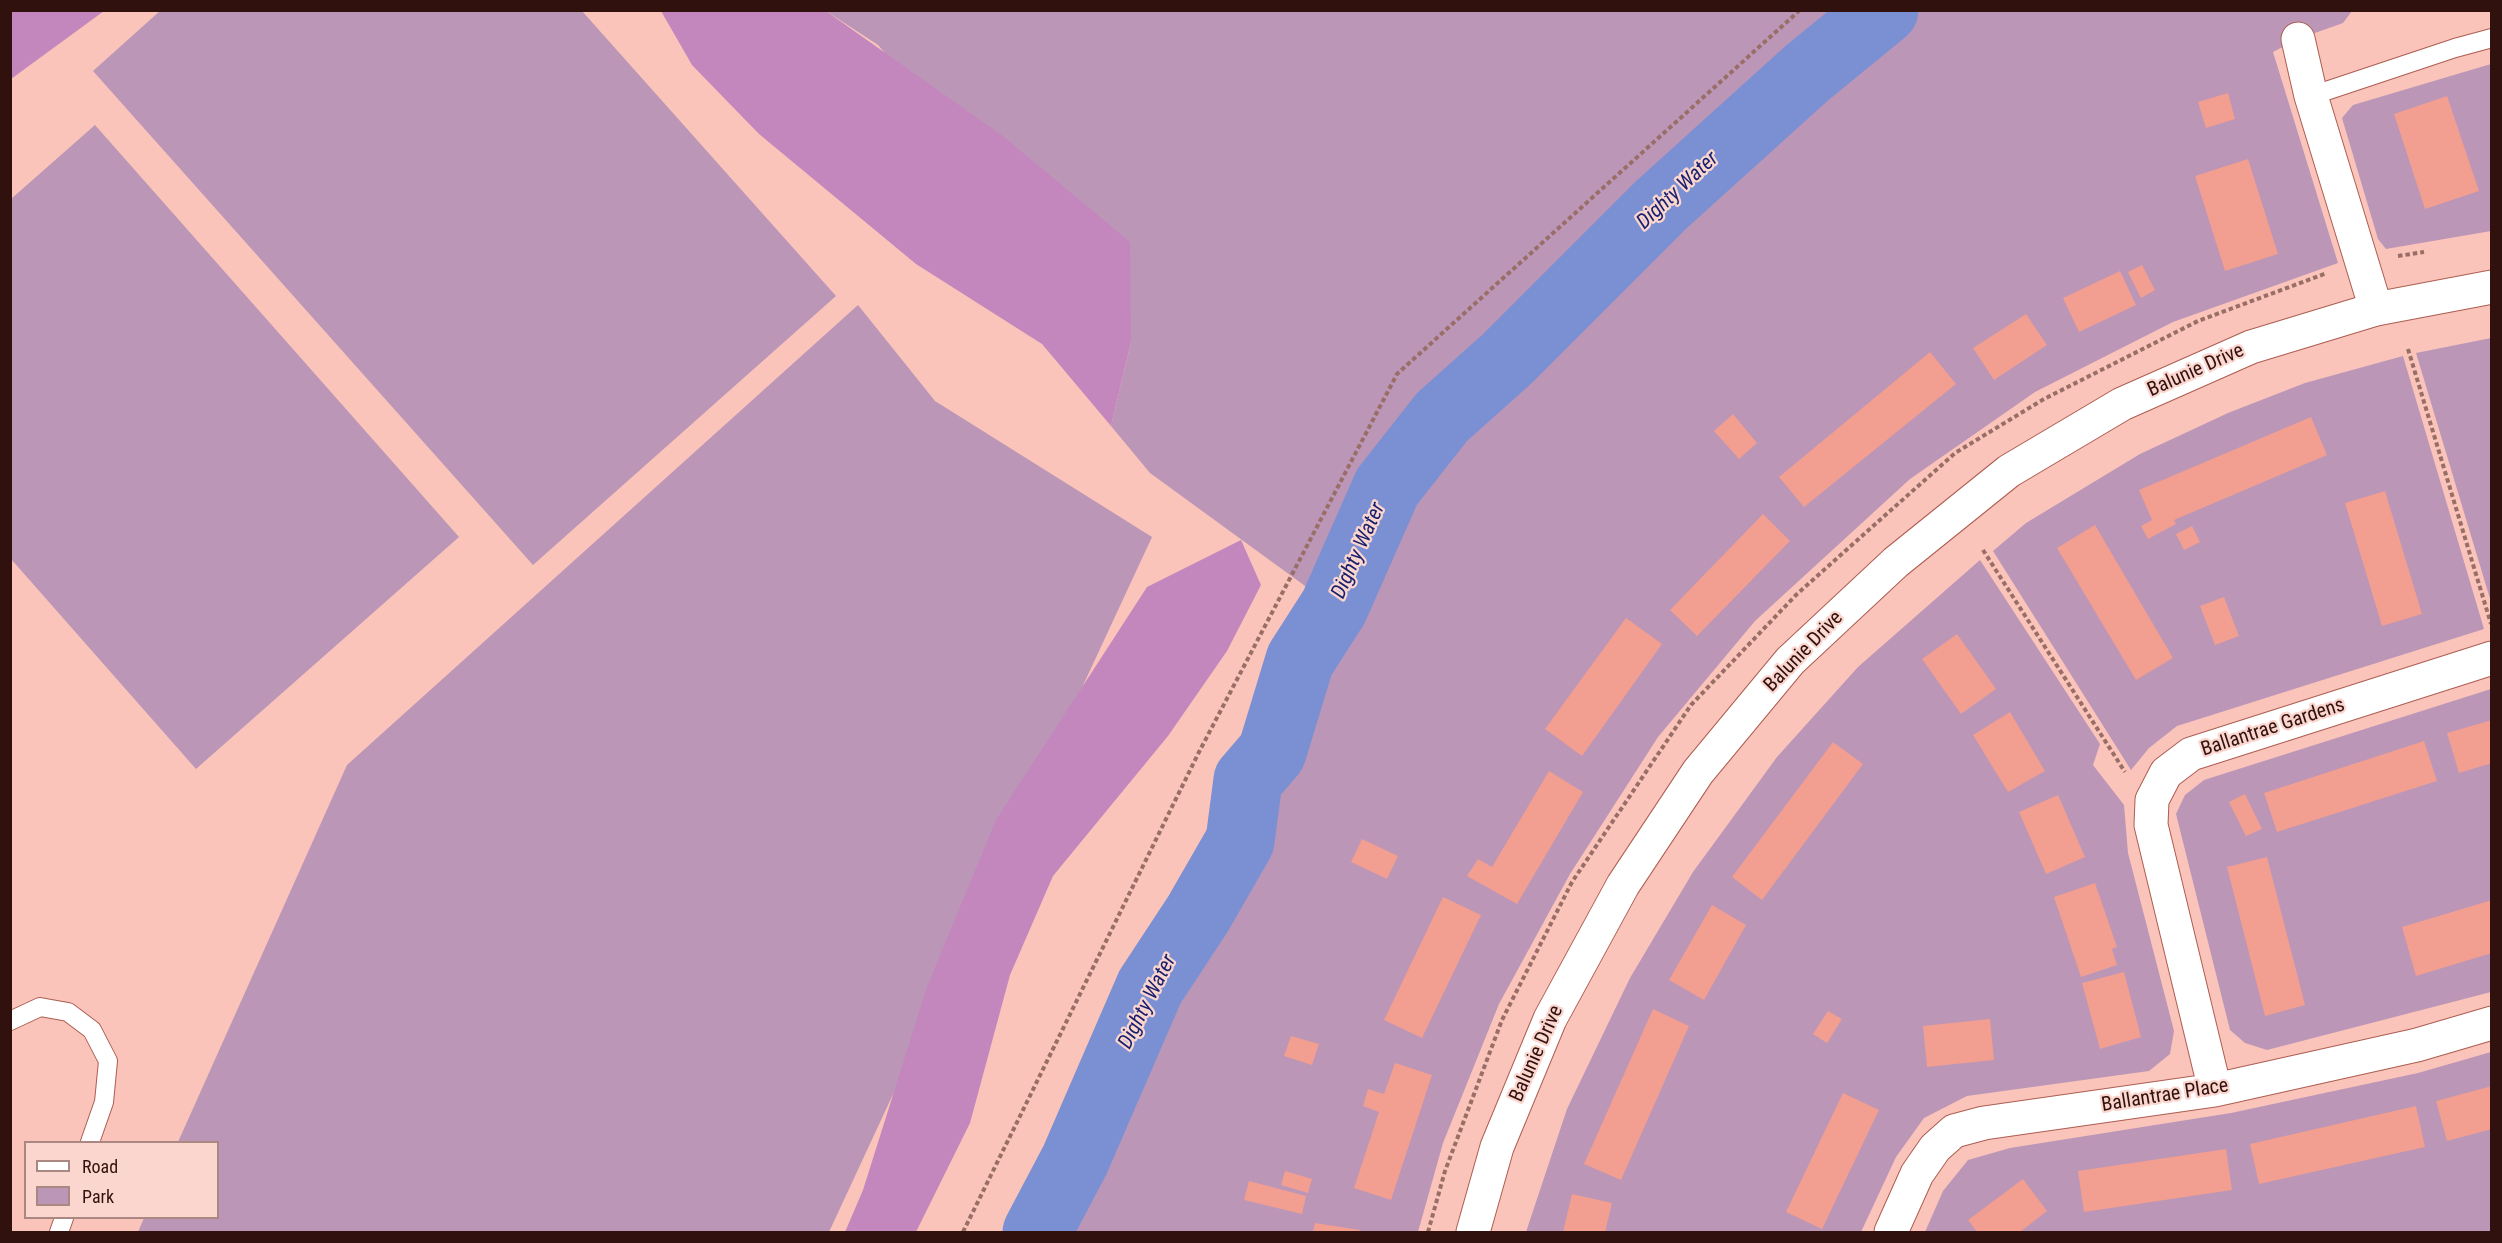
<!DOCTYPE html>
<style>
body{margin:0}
#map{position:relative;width:2502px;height:1243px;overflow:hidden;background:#fac4ba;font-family:"Roboto Condensed",sans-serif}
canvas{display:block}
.frame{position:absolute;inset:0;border:12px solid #31110d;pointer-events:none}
.legend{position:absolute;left:24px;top:1141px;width:195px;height:78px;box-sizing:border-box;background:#fbd6cf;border:2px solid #aa8781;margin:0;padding:8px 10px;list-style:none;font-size:18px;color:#31110d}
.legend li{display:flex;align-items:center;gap:12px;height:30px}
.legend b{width:30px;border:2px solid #aa8781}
</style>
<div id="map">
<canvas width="2502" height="1243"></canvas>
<div class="frame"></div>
<ul class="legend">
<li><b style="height:8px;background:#fff"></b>Road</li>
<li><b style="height:16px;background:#bb96b7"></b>Park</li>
</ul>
</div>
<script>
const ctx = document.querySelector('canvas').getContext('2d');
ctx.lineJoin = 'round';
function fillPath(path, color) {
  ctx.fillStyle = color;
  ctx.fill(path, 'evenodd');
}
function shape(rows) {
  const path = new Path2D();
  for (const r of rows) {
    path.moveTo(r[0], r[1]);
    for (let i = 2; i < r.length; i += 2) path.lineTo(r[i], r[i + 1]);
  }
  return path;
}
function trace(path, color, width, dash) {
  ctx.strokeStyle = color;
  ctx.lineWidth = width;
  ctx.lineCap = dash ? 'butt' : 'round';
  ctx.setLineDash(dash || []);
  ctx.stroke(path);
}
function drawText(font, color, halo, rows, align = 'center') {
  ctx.font = font + ' "Roboto Condensed",sans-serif';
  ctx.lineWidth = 4.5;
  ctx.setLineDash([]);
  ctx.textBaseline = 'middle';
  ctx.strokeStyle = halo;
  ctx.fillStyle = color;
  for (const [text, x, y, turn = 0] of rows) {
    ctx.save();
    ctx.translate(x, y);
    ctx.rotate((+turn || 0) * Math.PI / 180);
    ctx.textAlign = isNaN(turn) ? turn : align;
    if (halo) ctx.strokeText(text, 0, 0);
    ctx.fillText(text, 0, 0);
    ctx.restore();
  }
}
const green = shape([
 [161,10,582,11,836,296,533,565,93,71],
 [826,11,2352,11,2343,23,2298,39,2273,52,2338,263,2173,322,2035,392,1910,479,1755,621,1658,737,1570,874,1499,1004,1443,1143,1418,1232,1037,1232,1075,1160,1150,987,1198,914,1240,841,1248,780,1272,752,1300,660,1334,607,1150,473,1111,426,1131,342,878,45],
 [2491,64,2491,231,2386,249,2378,239,2342,118,2353,105],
 [95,125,459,537,196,769,11,559,11,199],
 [858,305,935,401,1152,537,829,1232,138,1232,144,1218,218,1218,218,1142,178,1142,347,765],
 [2491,338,2492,338,2491,602,2416,353],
 [2403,356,2484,629,2177,726,2149,748,2131,770,1993,551,2026,523,2140,454,2228,413,2305,383],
 [1980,560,2100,744,2093,765,2124,805,2128,853,2174,1031,2170,1054,2149,1071,1967,1096,1924,1118,1896,1157,1861,1232,1526,1232,1567,1109,1630,978,1693,872,1777,757,1858,667],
 [2491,689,2491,992,2267,1050,2245,1043,2230,1030,2176,814,2185,795,2204,780],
 [2491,1052,2491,1232,1925,1232,1943,1191,1968,1160,2010,1148,2231,1113,2418,1073]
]);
const forest = shape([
 [11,10,104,10,104,11,11,79],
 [661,11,826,11,1004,137,1130,242,1131,342,1111,426,1042,344,916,264,759,134,692,65],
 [1241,540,1261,585,1227,651,1168,736,1053,876,1010,975,970,1123,916,1232,845,1232,863,1190,927,987,996,820,1147,587]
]);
const river = shape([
 [1037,1232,1075,1160,1150,987,1198,914,1240,841,1248,780,1272,752,1300,660,1334,607,1387,487,1442,417,1507,359,1661,205,1807,73,1884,10]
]);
const building = shape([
 [2228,93,2235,119,2206,128,2198,102],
 [2447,96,2479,191,2425,209,2394,114],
 [2248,159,2278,254,2225,271,2195,176],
 [2142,265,2155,290,2141,298,2128,272],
 [2120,271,2136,305,2079,332,2063,298],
 [2026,314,2047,345,1994,380,1973,348],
 [1930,352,1956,384,1804,507,1779,477],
 [1733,414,1757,443,1739,459,1714,431],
 [2311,417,2327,455,2174,520,2176,524,2148,539,2141,526,2152,520,2139,490],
 [2385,491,2422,614,2382,626,2345,503],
 [1763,514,1790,541,1697,636,1670,610],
 [2095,525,2173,658,2136,680,2057,548],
 [2192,526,2200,542,2184,550,2176,534],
 [2224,597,2239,636,2215,645,2200,606],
 [1626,618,1662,644,1582,756,1545,729],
 [1957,634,1996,689,1961,714,1922,659],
 [2010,712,2045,771,2008,792,1973,735],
 [2492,720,2492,763,2459,773,2447,733],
 [2424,741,2437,781,2277,832,2264,793],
 [1833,742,1863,764,1762,900,1732,877],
 [1549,771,1583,792,1517,904,1467,876,1478,859,1492,867],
 [2245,794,2262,829,2246,836,2229,802],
 [2058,795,2085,857,2046,874,2019,812],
 [1362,839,1398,856,1387,879,1351,862],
 [2267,857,2305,1005,2265,1016,2227,867],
 [2095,883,2117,947,2112,949,2117,965,2081,977,2054,897],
 [1443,897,1481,915,1422,1038,1384,1020],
 [2492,900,2492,953,2416,976,2402,927],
 [1712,905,1746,925,1704,1000,1669,980],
 [2124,972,2141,1037,2100,1049,2082,983],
 [1653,1009,1689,1026,1621,1180,1584,1164],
 [1828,1011,1842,1019,1827,1043,1813,1034],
 [1990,1019,1994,1060,1927,1067,1923,1026],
 [1291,1036,1319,1044,1312,1065,1284,1056],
 [1395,1063,1432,1075,1391,1200,1354,1188,1379,1112,1363,1106,1368,1089,1384,1094],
 [2492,1086,2492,1129,2447,1141,2436,1101],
 [1843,1093,1879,1110,1822,1229,1786,1212],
 [2416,1106,2425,1147,2259,1184,2250,1144],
 [2226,1149,2232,1190,2084,1212,2078,1171],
 [1285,1171,1312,1179,1308,1193,1281,1185],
 [2023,1179,2047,1211,2020,1232,1977,1232,1968,1220],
 [1249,1181,1306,1196,1302,1214,1244,1200],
 [1572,1194,1612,1203,1605,1232,1563,1232],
 [1315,1223,1360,1230,1360,1232,1313,1232]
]);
const path = shape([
 [2398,256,2424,252],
 [2408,349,2491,624],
 [1983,550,2125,772],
 [963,1232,1199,752,1397,374,1800,10],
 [1428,1232,1445,1171,1502,1020,1572,882,1691,705,1796,595,1955,453,2044,399,2198,321,2327,273]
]);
const lane = shape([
 [2311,96,2455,48,2492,38],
 [10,1021,40,1007,68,1012,92,1030,108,1061,104,1102,90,1142],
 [59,1232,64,1218]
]);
const street = shape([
 [2298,39,2311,96,2376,309],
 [2215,1090,2151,825,2152,800,2166,773,2191,754,2492,658],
 [1891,1232,1917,1174,1935,1148,1954,1131,1984,1123,2215,1090,2417,1045,2492,1023]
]);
const secondary = shape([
 [1473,1232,1497,1147,1550,1019,1623,885,1698,772,1790,661,1896,562,2009,471,2122,404,2251,347,2376,309,2492,287]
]);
const streetNames = [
 ["Balunie Drive",2196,371,-24],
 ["Balunie Drive",1804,652,-46],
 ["Ballantrae Gardens",2273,728,-18],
 ["Balunie Drive",1537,1054,-66],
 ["Ballantrae Place",2165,1096,-9]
];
const waterNames = [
 ["Dighty Water",1678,191,-43],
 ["Dighty Water",1359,551,-66],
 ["Dighty Water",1148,1002,-63]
];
fillPath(green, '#bb96b7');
fillPath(forest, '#c387bd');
trace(river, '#7a90d3', 69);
fillPath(building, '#f29e90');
trace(lane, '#ad5d51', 20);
trace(street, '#ad5d51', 35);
trace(secondary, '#ad5d51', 35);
trace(path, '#996e66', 4, [4.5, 3]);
trace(lane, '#fff', 18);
trace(street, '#fff', 33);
trace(secondary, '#fff', 33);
drawText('20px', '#31110d', '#fbd6cf', streetNames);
drawText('italic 21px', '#161f6d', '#fbd6cf', waterNames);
</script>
